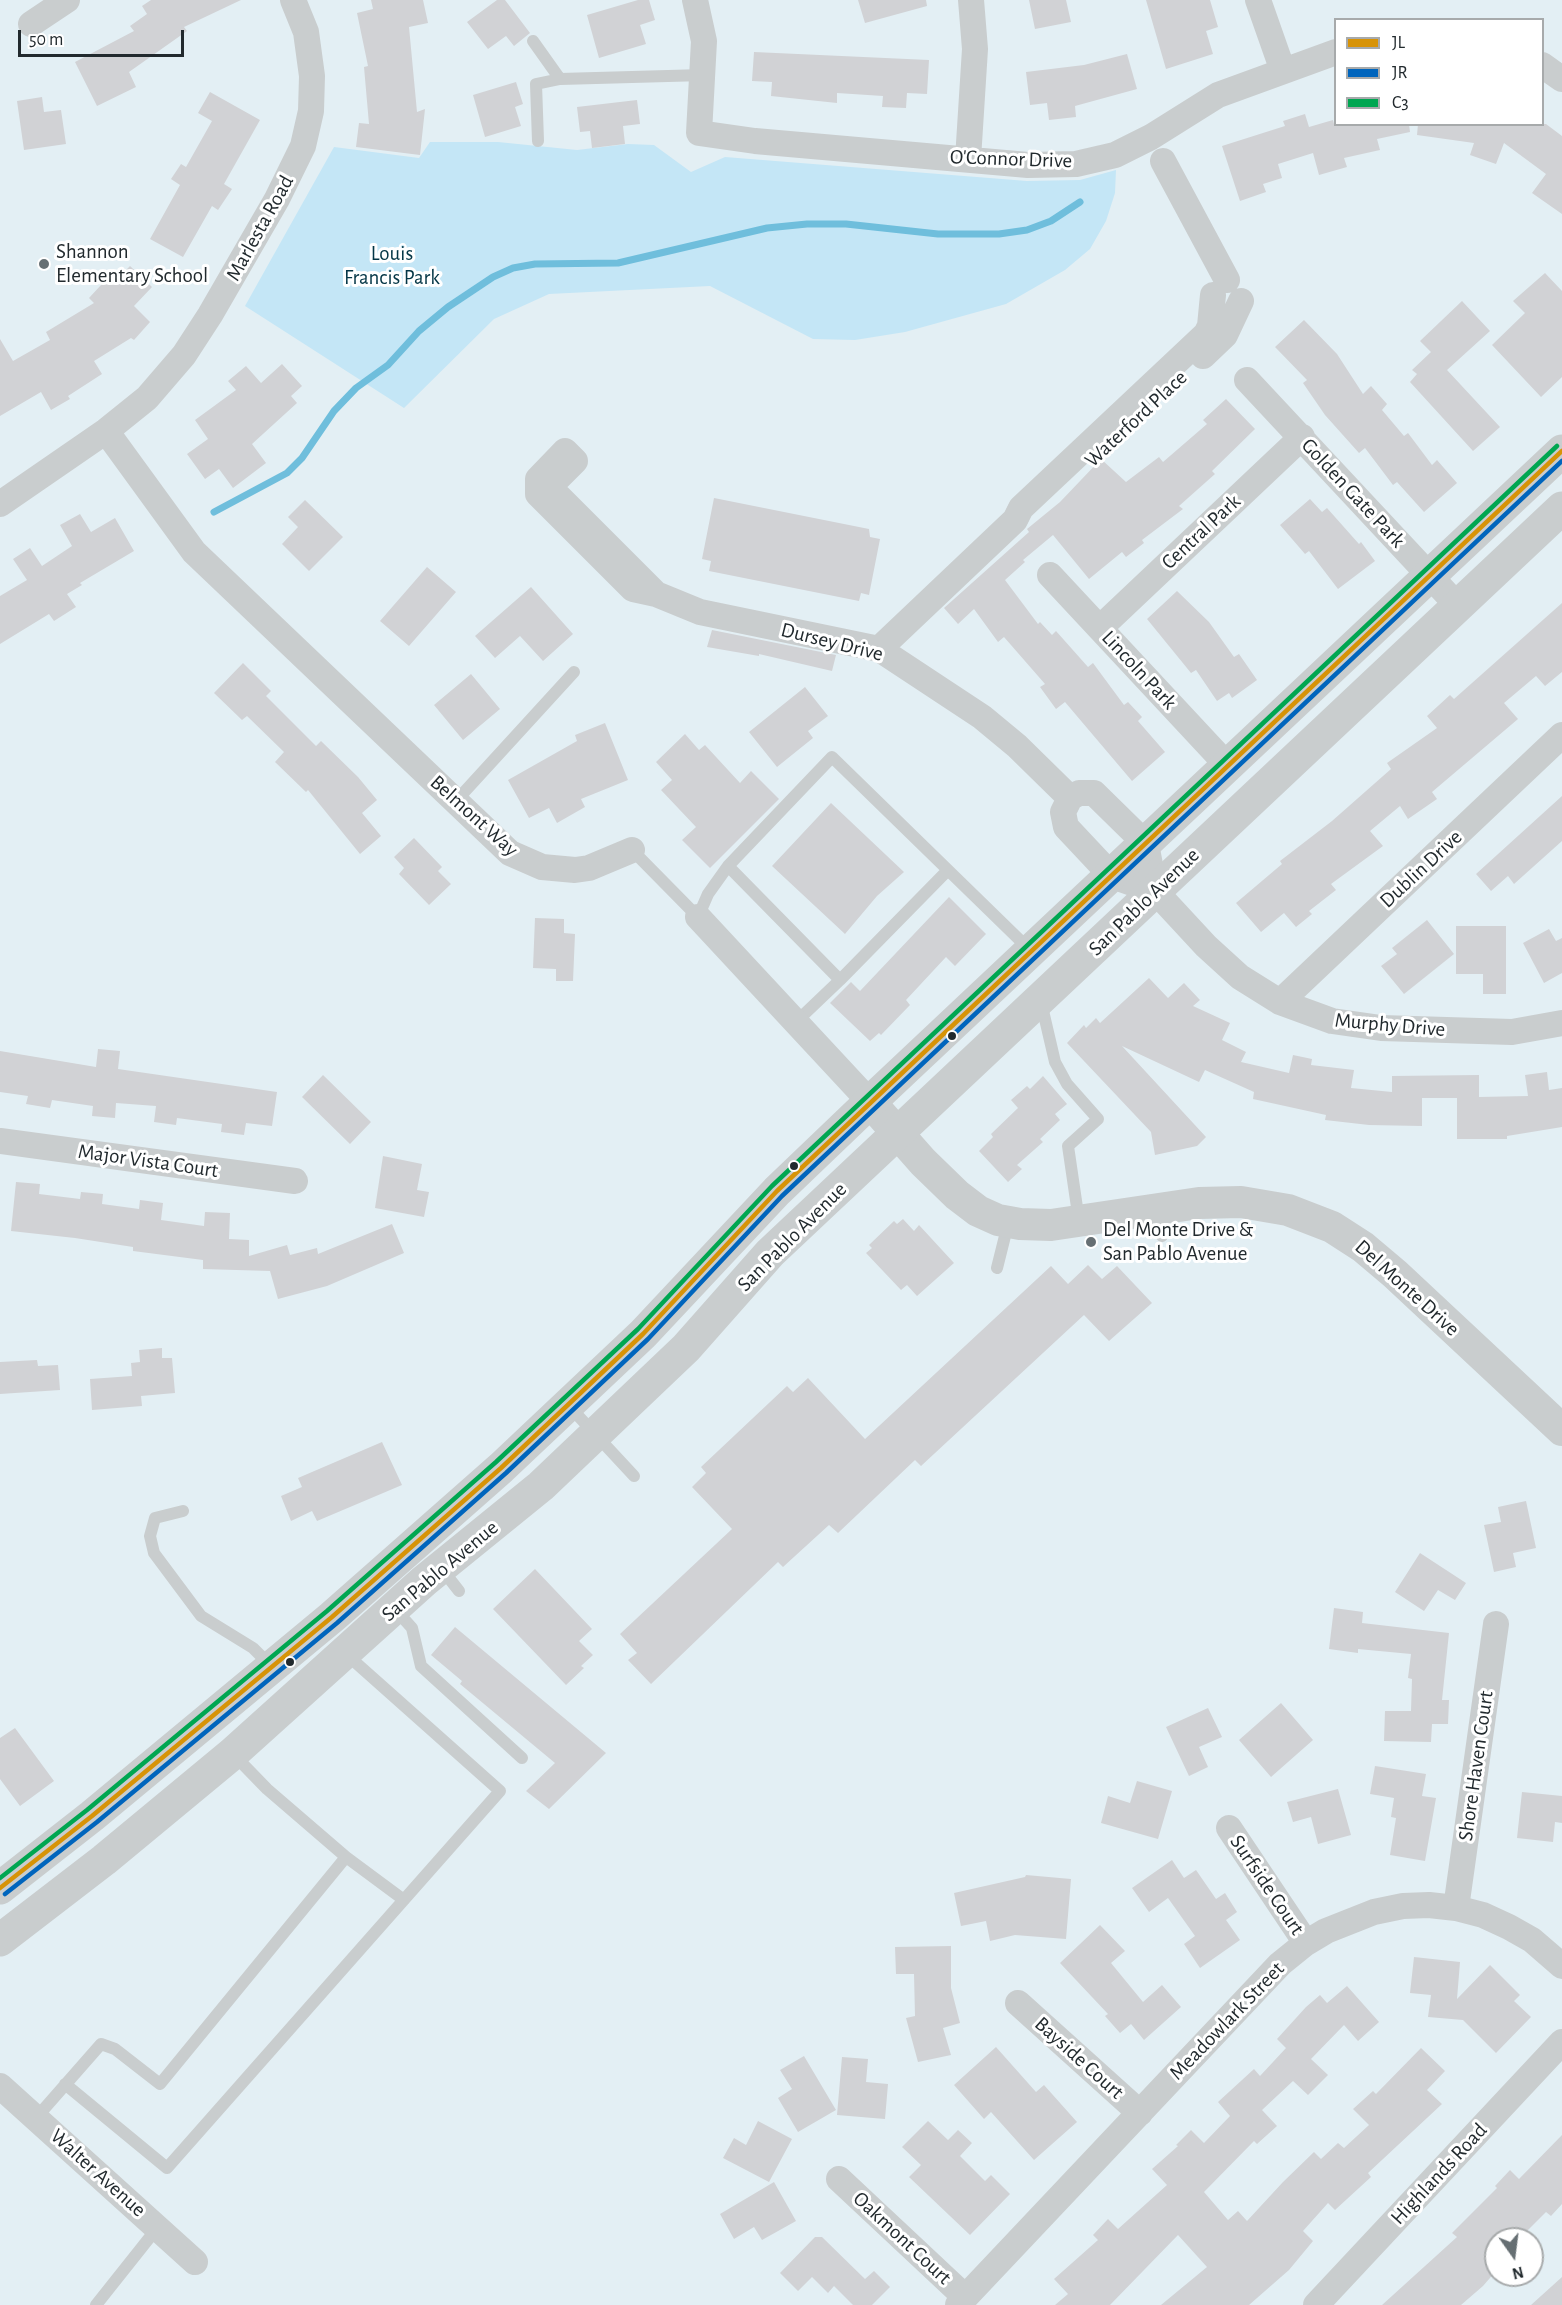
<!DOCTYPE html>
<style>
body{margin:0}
#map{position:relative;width:1562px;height:2305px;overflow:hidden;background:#e3eff4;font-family:"Alegreya Sans",sans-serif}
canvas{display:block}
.legend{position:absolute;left:1334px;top:18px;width:210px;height:108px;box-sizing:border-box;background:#fff;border:2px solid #a7aaab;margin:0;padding:8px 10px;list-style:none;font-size:18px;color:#222a2e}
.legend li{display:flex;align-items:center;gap:12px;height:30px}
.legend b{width:30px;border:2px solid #a7aaab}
.north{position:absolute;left:1484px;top:2227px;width:60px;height:60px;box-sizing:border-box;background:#fff;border:2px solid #a7aaab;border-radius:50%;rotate:166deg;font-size:16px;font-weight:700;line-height:24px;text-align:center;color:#222a2e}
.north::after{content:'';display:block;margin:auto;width:21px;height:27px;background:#666f73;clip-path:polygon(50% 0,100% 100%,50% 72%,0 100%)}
.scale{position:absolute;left:18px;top:30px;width:166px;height:27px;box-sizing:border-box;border:3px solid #222a2e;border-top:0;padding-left:8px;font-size:18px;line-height:21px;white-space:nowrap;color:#222a2e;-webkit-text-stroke:4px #fff;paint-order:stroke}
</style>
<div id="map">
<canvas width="1562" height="2305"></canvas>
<ul class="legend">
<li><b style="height:8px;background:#d79307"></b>JL</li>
<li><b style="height:8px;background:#0065bd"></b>JR</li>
<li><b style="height:8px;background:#00a651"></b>C3</li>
</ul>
<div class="north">N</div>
<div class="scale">50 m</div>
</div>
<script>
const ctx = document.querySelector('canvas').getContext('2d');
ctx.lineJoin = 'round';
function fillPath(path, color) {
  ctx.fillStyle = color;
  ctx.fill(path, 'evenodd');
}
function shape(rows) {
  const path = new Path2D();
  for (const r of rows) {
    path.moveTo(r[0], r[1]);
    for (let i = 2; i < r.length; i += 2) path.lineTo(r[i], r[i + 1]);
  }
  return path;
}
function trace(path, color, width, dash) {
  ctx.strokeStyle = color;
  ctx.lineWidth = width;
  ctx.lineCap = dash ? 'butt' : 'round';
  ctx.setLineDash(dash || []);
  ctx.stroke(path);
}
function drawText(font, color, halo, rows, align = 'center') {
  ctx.font = font + ' "Alegreya Sans",sans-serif';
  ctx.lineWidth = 6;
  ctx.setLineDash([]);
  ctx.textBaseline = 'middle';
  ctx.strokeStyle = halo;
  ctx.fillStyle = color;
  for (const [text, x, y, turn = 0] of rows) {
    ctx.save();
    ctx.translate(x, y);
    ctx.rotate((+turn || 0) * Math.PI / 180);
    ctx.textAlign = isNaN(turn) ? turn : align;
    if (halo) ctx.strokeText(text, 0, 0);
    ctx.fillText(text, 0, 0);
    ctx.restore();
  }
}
const green = shape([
 [430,142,498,142,577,150,628,144,654,145,691,172,725,157,1027,181,1080,180,1116,170,1115,193,1106,221,1090,249,1065,270,1006,304,905,332,855,340,813,339,710,286,549,294,494,319,404,408,245,306,334,147,419,158]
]);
const stream = shape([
 [214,512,287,473,302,458,334,411,356,388,388,365,419,331,448,307,493,277,513,268,535,264,618,263,767,228,807,224,846,224,938,234,999,234,1027,230,1051,221,1080,202]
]);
const building = shape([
 [151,0,241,0,184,27,187,31,129,72,136,87,97,106,75,62,134,31,130,26,147,14,142,6],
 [371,0,423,0,428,23,409,27,417,112,425,109,420,155,356,147,359,123,369,124,364,67,368,66,357,13,373,9],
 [497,0,505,0,530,33,514,46,506,36,488,49,467,22],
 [638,0,649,0,655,20,640,25,646,44,599,58,587,15],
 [858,0,926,0,927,6,865,23],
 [1029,0,1066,0,1071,22,1035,29],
 [1146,0,1210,0,1218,27,1206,31,1213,54,1166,69],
 [754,52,929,60,927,94,907,93,906,108,882,107,883,96,837,93,837,103,771,96,772,82,752,81],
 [1127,54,1137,89,1075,106,1076,117,1049,120,1047,103,1030,105,1026,72,1084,65],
 [516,82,523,104,515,107,521,126,485,137,473,95],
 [210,92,260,120,224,184,232,189,218,210,212,206,183,257,150,239,180,185,171,179,181,164,186,167,212,121,198,113],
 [42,97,44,112,61,110,66,144,24,150,17,101],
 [637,100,640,124,623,126,625,144,592,148,590,131,580,132,577,107],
 [1305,114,1309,127,1333,120,1334,124,1409,124,1410,132,1377,139,1380,150,1344,158,1347,167,1319,175,1313,153,1278,164,1282,178,1263,184,1266,192,1240,201,1222,146,1285,126,1283,121],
 [1418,124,1546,124,1562,136,1562,214,1532,193,1546,174,1504,143,1496,164,1470,155,1474,143,1417,135],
 [130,266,152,287,134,306,150,322,134,340,131,338,94,361,102,374,68,396,70,399,51,410,41,392,0,416,0,339,13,361,50,340,46,332,94,303,89,298,113,272,119,277],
 [1545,273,1562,291,1562,377,1541,397,1492,345,1525,313,1513,301],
 [1462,301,1490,331,1447,370,1500,427,1473,451,1410,382,1417,374,1412,370,1431,352,1420,341],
 [1304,320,1337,354,1363,394,1371,386,1387,404,1382,410,1404,436,1408,433,1432,465,1437,460,1457,483,1424,512,1397,482,1393,485,1365,448,1359,453,1325,415,1303,383,1307,380,1275,347],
 [282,364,302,386,291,396,297,403,252,444,266,463,233,488,219,469,205,479,187,454,208,439,195,420,236,390,228,381,246,366,261,383],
 [1226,399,1255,429,1212,471,1215,474,1179,506,1183,509,1142,540,1144,543,1126,557,1122,552,1089,579,1053,535,1023,560,1025,562,1005,580,1038,624,1040,622,1052,635,1056,631,1088,667,1093,663,1124,705,1128,702,1142,717,1138,721,1165,752,1132,781,1065,702,1056,709,1040,687,1045,684,1004,637,998,642,974,609,958,624,944,608,1029,532,1027,529,1060,502,1101,459,1126,482,1159,457,1163,462,1207,424,1203,420],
 [714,498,869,529,870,537,880,539,869,595,861,593,859,601,709,571,711,561,702,559],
 [1310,499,1322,512,1327,508,1359,544,1361,542,1375,561,1338,589,1309,551,1305,554,1280,525],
 [305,500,343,537,309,571,282,544,298,527,288,517],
 [80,514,91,532,115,518,134,551,80,583,82,585,67,594,76,607,54,621,49,614,0,644,0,596,27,580,13,559,30,548,42,566,72,546,60,525],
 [427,567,456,592,409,646,380,621],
 [531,587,573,634,543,661,520,636,495,658,475,636],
 [1177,591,1209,622,1234,657,1239,654,1257,680,1232,698,1229,693,1217,701,1196,670,1191,673,1147,619],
 [1562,603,1562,672,1545,686,1536,676,1504,703,1518,719,1432,792,1437,799,1408,819,1400,806,1370,831,1383,846,1331,884,1336,890,1309,911,1312,914,1296,927,1284,913,1261,932,1236,903,1282,864,1280,861,1332,821,1391,769,1387,763,1437,728,1427,716,1450,695,1454,699],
 [712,630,836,655,832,671,759,654,759,656,707,647],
 [243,663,271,691,266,696,316,746,321,741,358,777,377,800,362,813,381,836,360,854,308,790,306,792,275,762,284,752,247,716,242,720,214,693],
 [471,674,500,709,463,740,434,705],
 [805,687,828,716,808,731,813,738,777,767,749,732],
 [605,723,628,780,581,799,585,807,557,823,549,808,529,818,508,780,577,741,575,735],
 [685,734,699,750,705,745,740,783,751,771,779,799,710,868,682,840,696,827,661,790,672,780,656,762],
 [1562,796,1562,841,1514,884,1508,876,1491,891,1476,874],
 [831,803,904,872,877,896,845,934,772,866],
 [414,838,442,867,438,871,451,884,429,905,399,874,404,868,394,857],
 [949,897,986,934,955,966,946,957,906,1000,910,1005,881,1035,879,1033,870,1041,830,1003,851,982,860,991],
 [535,918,564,919,564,933,575,934,573,981,556,981,556,969,533,968],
 [1427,920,1454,954,1404,994,1381,966,1397,954,1392,948],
 [1456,926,1506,926,1506,994,1483,994,1483,974,1456,974],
 [1549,929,1556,941,1562,938,1562,973,1544,983,1523,943],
 [1149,978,1168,998,1184,983,1200,1000,1193,1006,1230,1023,1222,1040,1246,1052,1241,1062,1289,1073,1293,1055,1312,1059,1311,1065,1354,1070,1351,1088,1392,1092,1392,1076,1479,1075,1479,1097,1528,1096,1525,1075,1547,1072,1549,1090,1562,1088,1562,1127,1507,1136,1507,1139,1457,1139,1457,1098,1422,1098,1422,1126,1369,1125,1325,1120,1326,1115,1253,1099,1254,1092,1205,1070,1199,1082,1122,1046,1206,1137,1197,1146,1155,1155,1151,1132,1067,1043,1084,1025,1086,1028,1096,1018,1100,1023],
 [98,1049,120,1051,118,1069,277,1092,272,1126,246,1123,244,1135,221,1132,222,1124,177,1118,176,1125,154,1122,156,1106,116,1103,115,1118,92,1116,93,1106,52,1100,50,1108,26,1104,28,1096,0,1092,0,1051,96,1067],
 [323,1075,371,1122,350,1144,302,1097],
 [1043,1076,1067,1104,1055,1114,1060,1120,1040,1139,1043,1142,1017,1165,1022,1169,1008,1182,979,1151,993,1137,991,1134,1018,1108,1011,1100,1027,1086,1030,1089],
 [383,1156,422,1164,417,1190,429,1192,424,1217,375,1208],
 [16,1182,40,1184,39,1194,80,1199,81,1192,103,1194,102,1204,139,1209,140,1200,163,1203,161,1220,204,1226,205,1212,230,1213,229,1239,249,1240,249,1256,287,1245,290,1255,317,1248,318,1254,392,1224,404,1253,327,1286,278,1299,270,1271,203,1269,203,1260,133,1251,133,1247,75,1238,11,1231],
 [903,1219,914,1231,919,1225,954,1263,917,1296,907,1285,901,1290,866,1253,872,1248,869,1245,894,1221,897,1224],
 [1088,1265,1102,1279,1117,1266,1152,1303,1109,1341,1084,1315,921,1466,915,1460,838,1533,829,1525,783,1567,778,1562,651,1684,628,1660,637,1653,620,1634,732,1529,692,1487,706,1473,701,1467,787,1386,793,1392,808,1378,865,1439,1051,1266,1068,1284],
 [162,1348,162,1358,172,1358,175,1393,141,1396,142,1406,92,1410,90,1379,132,1376,131,1363,140,1362,139,1350],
 [37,1360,38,1366,58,1365,60,1390,0,1394,0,1362],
 [382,1442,402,1485,317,1521,312,1511,291,1521,281,1496,302,1487,298,1478],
 [1526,1501,1536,1548,1513,1553,1516,1567,1494,1572,1484,1525,1501,1522,1498,1507],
 [1420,1553,1466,1583,1455,1600,1438,1590,1424,1611,1395,1592],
 [535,1569,592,1629,579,1641,593,1655,581,1666,584,1668,566,1685,493,1609],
 [1334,1608,1363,1612,1362,1623,1449,1633,1442,1700,1449,1700,1448,1724,1432,1724,1431,1742,1384,1741,1385,1711,1411,1711,1412,1679,1408,1678,1411,1654,1358,1649,1358,1653,1329,1649],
 [455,1627,606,1753,549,1809,526,1791,555,1763,460,1684,462,1681,431,1655],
 [1281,1703,1313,1740,1271,1777,1239,1740],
 [1208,1708,1222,1737,1199,1747,1208,1767,1189,1776,1166,1727],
 [15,1728,54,1781,20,1806,0,1779,0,1738],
 [1375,1766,1426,1774,1422,1796,1436,1798,1425,1861,1390,1855,1396,1818,1391,1817,1394,1798,1370,1794],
 [1137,1781,1172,1791,1158,1839,1101,1823,1108,1796,1130,1803],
 [1338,1789,1351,1835,1318,1844,1311,1817,1293,1822,1287,1802],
 [1522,1792,1562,1796,1562,1823,1555,1822,1553,1842,1517,1838],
 [1172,1860,1184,1878,1196,1870,1216,1899,1225,1893,1237,1912,1226,1920,1240,1940,1200,1968,1184,1944,1195,1936,1168,1898,1149,1912,1132,1888],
 [1026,1875,1071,1879,1066,1939,1015,1935,990,1941,986,1921,961,1926,954,1893,1025,1877],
 [1100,1925,1125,1951,1111,1963,1143,2002,1162,1985,1181,2007,1144,2040,1131,2024,1120,2033,1105,2016,1108,2014,1060,1963],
 [951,1946,951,1988,960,2023,943,2028,951,2055,918,2062,906,2018,915,2016,914,1974,896,1974,895,1947],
 [1414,1957,1460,1962,1457,1999,1490,1965,1520,1995,1514,2001,1531,2017,1496,2053,1463,2020,1428,2017,1431,1995,1410,1993],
 [1347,1986,1379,2022,1358,2041,1344,2025,1311,2059,1328,2075,1308,2095,1293,2081,1262,2110,1277,2126,1257,2144,1254,2141,1204,2192,1228,2220,1238,2211,1247,2221,1283,2182,1314,2152,1321,2159,1338,2143,1344,2148,1369,2125,1353,2109,1373,2091,1376,2094,1421,2048,1445,2071,1427,2090,1442,2104,1368,2173,1371,2177,1335,2210,1328,2203,1303,2231,1313,2241,1289,2270,1249,2305,1161,2305,1207,2267,1178,2235,1110,2305,1055,2305,1068,2294,1054,2279,1098,2240,1093,2235,1108,2219,1118,2229,1167,2185,1152,2169,1178,2146,1176,2145,1191,2130,1204,2143,1230,2116,1218,2102,1254,2069,1260,2076,1286,2048,1277,2039,1306,2007,1320,1995,1327,2003],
 [996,2047,1036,2092,1044,2085,1077,2122,1034,2160,991,2112,984,2119,954,2085],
 [804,2056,836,2110,798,2132,778,2098,792,2089,780,2070],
 [842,2057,868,2059,866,2082,888,2084,885,2119,837,2115],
 [758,2121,792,2139,769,2182,723,2158,734,2138,746,2145],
 [928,2121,948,2140,958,2130,972,2143,960,2156,985,2181,991,2175,1010,2194,970,2235,909,2177,921,2165,902,2147],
 [1562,2135,1562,2204,1551,2216,1546,2212,1519,2239,1496,2239,1496,2271,1483,2286,1461,2305,1382,2305,1457,2237,1452,2233,1497,2188,1495,2186,1510,2170,1519,2179],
 [774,2182,796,2221,762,2240,754,2227,734,2239,720,2214],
 [815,2237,822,2237,865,2279,874,2271,890,2287,872,2305,853,2305,834,2286,828,2293,812,2277,798,2291,780,2273],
 [1562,2277,1562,2305,1531,2305]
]);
const service = shape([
 [533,41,560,79],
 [538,141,536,84,560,79,704,75],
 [456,801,574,672],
 [632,850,698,917,708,894,728,866,832,757,1030,950],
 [728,866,840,980,948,870],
 [1041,1002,1055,1062,1067,1084,1098,1119,1068,1146,1079,1221],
 [797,1021,840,980],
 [1159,1210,1162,1236],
 [997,1268,1008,1224],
 [569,1406,634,1476],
 [183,1511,155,1518,150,1536,154,1553,201,1616,253,1648,271,1666],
 [441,1568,459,1591],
 [395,1609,412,1628,421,1666,522,1758],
 [346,1857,404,1900],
 [65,2084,167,2168,500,1791,346,1654],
 [36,2118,101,2044,115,2049,160,2084,346,1857,267,1789,233,1754],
 [96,2305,158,2227]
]);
const minor = shape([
 [695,0,704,41,699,133,755,141,1028,165,1076,164,1115,155,1151,137,1218,95,1336,52],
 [1258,0,1283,71],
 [31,24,67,0],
 [1542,65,1562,79],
 [968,159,975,49,971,0],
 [1163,161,1227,280],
 [1203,356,1225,335,1241,301],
 [1247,380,1458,606],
 [106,431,194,552,510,853,542,867,575,870,589,868,632,850],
 [0,504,106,431,147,398,184,355,210,315,277,199,303,146,311,111,312,76,306,32,293,0],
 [1050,575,1228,766],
 [656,594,551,489,553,483,575,461,565,451,538,479,538,494,633,589,656,594,700,612,879,649,982,717,1017,746,1070,798],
 [1100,628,1302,437],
 [879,649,1015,520,1021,508,1206,334,1210,326,1213,295],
 [1155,891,1146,844,1094,793,1079,793,1070,798,1063,812,1066,827,1112,876,1155,891,1206,946,1240,977,1280,1002,1332,1021,1381,1028,1512,1032,1562,1023],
 [698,917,870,1102],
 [1280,1002,1562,735],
 [0,1141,295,1181],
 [1229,1828,1306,1943],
 [1456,1908,1496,1624],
 [1018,2003,1140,2113],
 [0,2086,195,2262],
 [839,2179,965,2297],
 [958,2305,1280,1964,1306,1943,1326,1931,1374,1912,1403,1906,1429,1905,1456,1908,1483,1915,1509,1927,1532,1940,1562,1966],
 [1316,2305,1562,2042]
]);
const tertiary = shape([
 [870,1102,923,1162,957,1195,978,1211,998,1220,1020,1224,1051,1225,1199,1203,1241,1202,1288,1210,1332,1227,1363,1247,1395,1274,1562,1430]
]);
const primary = shape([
 [0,1888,92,1816,332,1617,501,1468,643,1334,777,1191,870,1102,1562,451],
 [0,1940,104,1860,232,1754,424,1581,541,1486,686,1348,770,1253,1562,508]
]);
const bus1 = shape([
 [0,1888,92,1816,332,1617,501,1468,643,1334,777,1191,1562,451]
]);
const bus2 = shape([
 [5,1894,97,1822,337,1623,506,1473,648,1339,782,1196,1562,461]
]);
const bus3 = shape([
 [0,1878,87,1810,327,1611,496,1462,638,1329,772,1186,1557,446]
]);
const markers = [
 [44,264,6,"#666f73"],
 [952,1036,5,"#222a2e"],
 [794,1166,5,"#222a2e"],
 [1091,1242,6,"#666f73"],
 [290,1662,5,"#222a2e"]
];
const streetNames = [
 ["O'Connor Drive",1011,159,2],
 ["Marlesta Road",260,228,-61],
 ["Waterford Place",1136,419,-43],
 ["Golden Gate Park",1353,493,47],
 ["Central Park",1201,532,-43],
 ["Dursey Drive",832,642,14],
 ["Lincoln Park",1139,670,47],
 ["Belmont Way",474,816,42],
 ["Dublin Drive",1421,869,-43],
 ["San Pablo Avenue",1144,902,-44],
 ["Murphy Drive",1390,1025,5],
 ["Major Vista Court",148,1161,8],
 ["San Pablo Avenue",792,1237,-45],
 ["Del Monte Drive",1407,1288,42],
 ["San Pablo Avenue",440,1571,-40],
 ["Shore Haven Court",1476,1766,-82],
 ["Surfside Court",1267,1885,56],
 ["Meadowlark Street",1227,2021,-46],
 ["Bayside Court",1079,2058,42],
 ["Walter Avenue",98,2173,42],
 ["Highlands Road",1439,2174,-47],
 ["Oakmont Court",902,2238,43]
];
const poiNames = [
 ["Shannon",56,252],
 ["Elementary School",56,276],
 ["Del Monte Drive &",1103,1230],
 ["San Pablo Avenue",1103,1254]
];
const parkNames = [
 ["Louis",392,254],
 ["Francis Park",392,278]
];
fillPath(green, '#c4e6f6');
trace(stream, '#6fbedc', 7);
fillPath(building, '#d1d2d5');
trace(service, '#c9cdce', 12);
trace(minor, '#c9cdce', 26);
trace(tertiary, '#c9cdce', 32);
trace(primary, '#c9cdce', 33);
trace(bus1, '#d79307', 4.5);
trace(bus2, '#0065bd', 4.5);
trace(bus3, '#00a651', 4.5);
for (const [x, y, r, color] of markers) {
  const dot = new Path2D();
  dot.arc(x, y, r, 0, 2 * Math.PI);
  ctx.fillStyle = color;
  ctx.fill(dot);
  trace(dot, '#fff', 2);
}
drawText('21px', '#222a2e', '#fff', streetNames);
drawText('21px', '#222a2e', '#fff', poiNames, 'left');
drawText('21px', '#043646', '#fff', parkNames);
</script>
